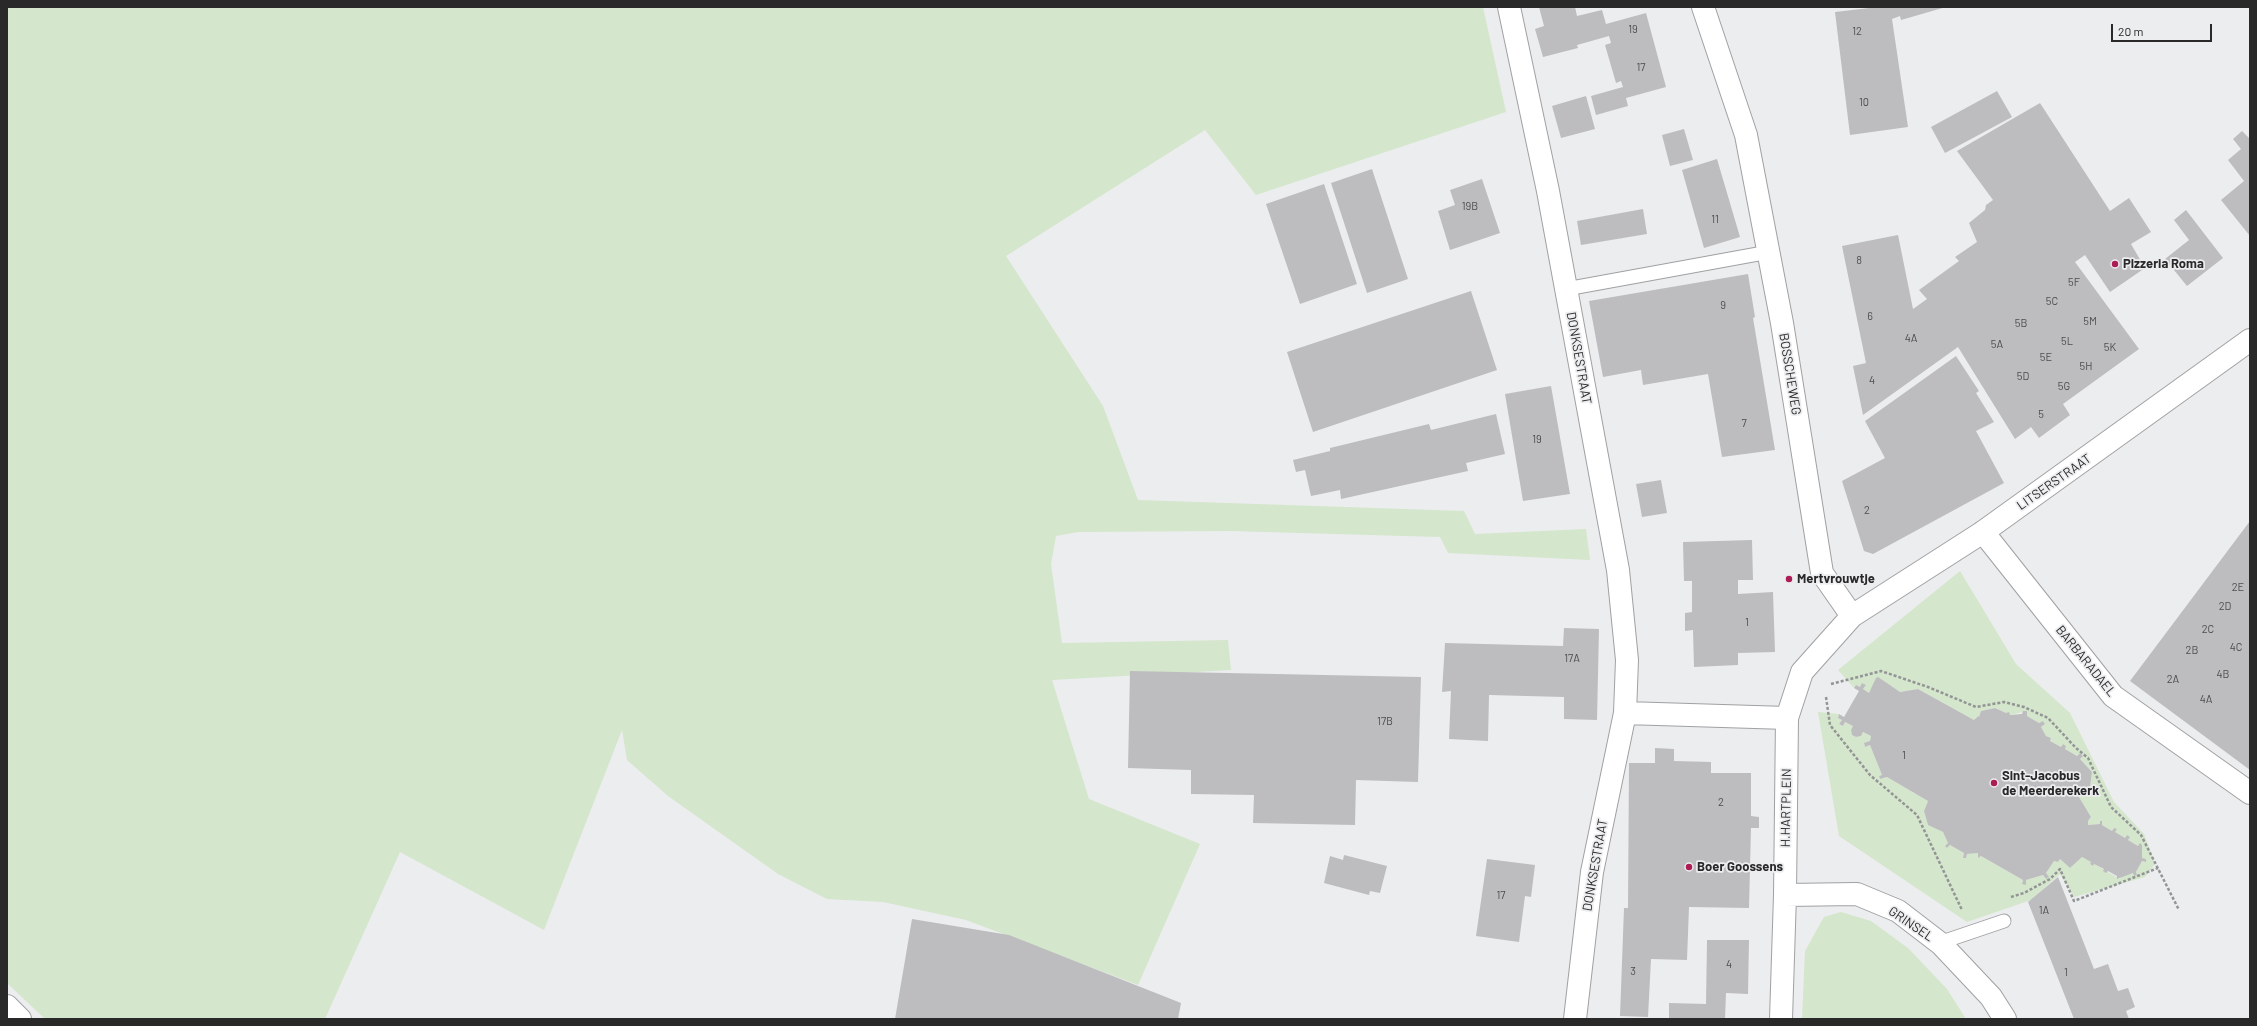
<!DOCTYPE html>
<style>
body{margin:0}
#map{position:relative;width:2257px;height:1026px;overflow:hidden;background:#ecedef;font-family:Barlow,sans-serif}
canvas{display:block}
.frame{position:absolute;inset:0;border:8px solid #29292a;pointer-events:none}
.scale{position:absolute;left:2111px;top:24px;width:101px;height:18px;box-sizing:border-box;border:2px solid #29292a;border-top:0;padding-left:5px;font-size:12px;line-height:14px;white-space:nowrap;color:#29292a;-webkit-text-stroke:3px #ecedef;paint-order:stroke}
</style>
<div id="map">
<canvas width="2257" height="1026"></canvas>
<div class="frame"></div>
<div class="scale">20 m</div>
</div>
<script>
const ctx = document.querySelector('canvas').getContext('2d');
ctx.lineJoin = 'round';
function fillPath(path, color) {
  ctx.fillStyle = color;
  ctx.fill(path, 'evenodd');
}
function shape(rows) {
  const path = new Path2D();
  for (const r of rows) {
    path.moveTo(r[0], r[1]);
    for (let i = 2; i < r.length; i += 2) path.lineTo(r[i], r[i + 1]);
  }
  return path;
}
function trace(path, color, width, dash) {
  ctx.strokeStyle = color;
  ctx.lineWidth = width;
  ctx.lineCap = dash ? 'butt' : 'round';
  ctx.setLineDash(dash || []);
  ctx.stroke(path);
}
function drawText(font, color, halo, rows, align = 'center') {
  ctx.font = font + ' Barlow,sans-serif';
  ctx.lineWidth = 3.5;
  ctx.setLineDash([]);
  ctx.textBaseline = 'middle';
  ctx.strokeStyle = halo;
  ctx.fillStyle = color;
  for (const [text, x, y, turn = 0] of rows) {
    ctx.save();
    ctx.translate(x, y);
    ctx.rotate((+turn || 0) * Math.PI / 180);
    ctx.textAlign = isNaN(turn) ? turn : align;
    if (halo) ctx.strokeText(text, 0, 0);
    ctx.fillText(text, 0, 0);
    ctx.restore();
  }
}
const green = shape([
 [7,7,1483,7,1506,112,1256,195,1205,130,1006,256,1103,406,1138,500,1464,511,1475,534,1586,529,1590,560,1448,553,1440,537,1231,531,1078,532,1056,536,1051,564,1062,643,1228,640,1231,670,1052,680,1089,799,1200,844,1138,985,966,920,883,902,827,899,778,874,668,796,627,760,622,730,544,930,400,852,325,1019,45,1019,7,983],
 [1960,571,2016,664,2070,713,2114,802,2144,834,2155,864,2145,877,2074,897,2060,874,2031,900,1967,922,1839,836,1818,712,1839,714,1838,718,1842,720,1839,724,1843,726,1845,722,1853,726,1851,730,1852,735,1856,737,1861,736,1863,732,1871,736,1870,741,1864,744,1865,747,1870,745,1882,775,1879,776,1880,779,1887,777,1928,801,1924,811,1928,825,1943,832,1948,843,1945,846,1947,848,1950,845,1964,853,1963,858,1966,858,1967,854,1978,853,1978,858,1981,856,2023,880,2022,884,2026,880,2043,875,2046,879,2048,877,2046,873,2054,861,2058,862,2060,859,2070,868,2082,857,2091,862,2090,864,2093,866,2094,864,2120,879,2121,876,2133,873,2134,876,2137,875,2136,872,2142,861,2145,862,2146,859,2142,858,2142,845,2140,844,2138,846,2128,840,2130,837,2127,835,2125,838,2115,832,2116,829,2114,828,2112,831,2102,825,2102,821,2100,824,2088,825,2088,821,2091,817,2079,797,2088,790,2092,794,2094,791,2090,787,2092,772,2080,759,2083,756,2080,753,2077,756,2065,749,2066,746,2063,744,2061,747,2050,741,2051,738,2046,736,2041,727,2045,724,2043,721,2039,723,2027,716,2027,711,2010,715,1995,708,1981,711,1979,717,1977,716,1974,720,1918,689,1900,692,1879,679,1869,693,1863,689,1866,685,1863,683,1860,687,1856,685,1854,688,1838,670],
 [1841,912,1871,921,1908,948,1947,989,1966,1019,1802,1019,1805,951,1824,917]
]);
const building = shape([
 [1539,7,1575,7,1577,16,1602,10,1606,24,1646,13,1666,87,1626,98,1628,106,1596,115,1591,96,1623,87,1621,81,1616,83,1605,45,1611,43,1609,36,1577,45,1578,48,1543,57,1535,29,1544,26],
 [1878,7,1946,7,1901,20,1900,16,1892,19,1908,127,1850,135,1835,12],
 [1997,91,2012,117,1945,153,1931,127],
 [1586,96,1595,129,1561,138,1552,106],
 [2040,103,2110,211,2129,198,2151,232,2131,244,2145,268,2110,292,2085,255,2075,262,2139,349,2063,404,2070,415,2039,438,2031,427,2015,439,1958,347,1863,415,1853,366,1866,363,1842,246,1898,235,1913,309,1927,299,1919,290,1959,261,1955,257,1977,242,1969,223,1985,210,1986,205,1993,200,1957,151],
 [1684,129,1693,160,1670,166,1662,135],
 [2242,131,2250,139,2250,236,2221,200,2244,181,2228,160,2241,149,2233,139],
 [1717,159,1740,237,1704,248,1682,170],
 [1372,169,1408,279,1367,293,1331,183],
 [1482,179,1500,233,1450,250,1438,211,1455,205,1450,190],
 [1324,184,1357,284,1300,304,1266,204],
 [1643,209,1647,234,1581,245,1577,221],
 [2186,210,2223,258,2187,286,2165,259,2189,240,2174,220],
 [1748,274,1755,317,1753,318,1775,450,1722,457,1708,374,1643,385,1641,370,1603,377,1589,301],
 [1471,291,1497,370,1313,432,1287,352],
 [1956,356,1979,391,1976,393,1994,422,1976,431,2004,483,1873,554,1864,551,1842,481,1885,458,1865,421],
 [1551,386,1570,494,1523,501,1505,394],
 [1496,414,1505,454,1466,463,1468,471,1341,499,1340,490,1311,496,1305,470,1296,472,1293,460,1330,451,1330,448,1429,424,1431,430],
 [1661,480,1667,513,1642,517,1636,484],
 [2250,521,2250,770,2130,681],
 [1752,540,1753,580,1738,580,1738,594,1773,592,1775,652,1738,653,1738,665,1694,667,1693,630,1685,631,1685,613,1692,612,1692,581,1684,581,1683,542],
 [1564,628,1599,629,1597,720,1564,719,1564,697,1489,695,1488,741,1449,739,1451,691,1442,692,1445,643,1563,646],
 [1130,671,1421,677,1418,782,1356,780,1355,825,1253,823,1254,795,1191,794,1191,770,1128,768],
 [1878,677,1900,692,1918,689,1974,720,1978,716,1979,717,1981,711,1995,708,2006,713,2009,712,2010,715,2022,714,2023,711,2027,711,2027,716,2039,723,2043,721,2045,724,2041,727,2046,736,2051,738,2050,741,2061,747,2063,744,2066,746,2065,749,2077,756,2080,753,2083,756,2080,759,2092,772,2090,787,2094,790,2092,794,2088,790,2079,797,2091,817,2088,821,2088,825,2100,824,2100,821,2102,821,2102,825,2112,831,2114,828,2117,829,2115,832,2125,838,2127,835,2130,837,2128,840,2138,846,2140,843,2142,845,2142,858,2146,859,2146,862,2142,861,2136,872,2137,875,2134,876,2133,873,2117,879,2117,876,2108,871,2106,873,2103,871,2104,869,2094,864,2093,866,2090,864,2091,862,2082,857,2070,868,2060,859,2058,862,2054,861,2046,873,2049,877,2046,879,2043,875,2026,880,2026,885,2022,884,2023,880,1981,856,1978,858,1978,853,1967,854,1966,858,1963,858,1964,853,1950,845,1947,848,1945,846,1948,843,1943,832,1928,825,1924,811,1928,801,1887,777,1880,779,1879,776,1882,775,1870,745,1865,747,1864,743,1870,741,1871,736,1863,732,1861,736,1856,737,1852,735,1851,730,1853,726,1845,722,1843,726,1839,724,1842,720,1838,718,1839,714,1844,717,1859,691,1854,688,1856,685,1860,687,1862,683,1866,685,1863,689,1869,693,1876,678],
 [1655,748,1674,749,1674,761,1711,762,1711,773,1751,773,1751,816,1759,817,1759,828,1751,828,1749,908,1689,907,1687,960,1651,959,1648,1017,1620,1016,1624,908,1628,908,1629,763,1655,763],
 [1344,855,1387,866,1380,893,1370,891,1369,895,1324,883,1330,856,1343,860],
 [1487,859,1535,865,1531,897,1525,896,1519,942,1476,936],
 [2058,877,2094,969,2108,964,2118,991,2128,988,2135,1007,2126,1011,2129,1019,2074,1019,2028,902],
 [912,919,1009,935,1181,1003,1178,1019,895,1019],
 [1707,940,1749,940,1748,994,1726,993,1725,1019,1669,1019,1669,1003,1706,1004]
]);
const path = shape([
 [1831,684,1881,671,1928,687,1976,707,2004,702,2024,707,2048,718,2076,748,2088,758,2111,807,2141,835,2179,910],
 [1826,697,1830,725,1870,775,1917,815,1962,910],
 [2011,897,2024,893,2050,879,2060,869,2074,901,2158,868]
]);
const service = shape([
 [1566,289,1769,252],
 [1939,943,2004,921]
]);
const minor = shape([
 [1509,7,1548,191,1618,570,1627,660,1625,713,1592,872,1575,1019],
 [1983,532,2113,696,2250,793],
 [1625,713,1787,718],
 [7,1006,20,1019]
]);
const tertiary = shape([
 [1703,7,1746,135,1782,323,1822,573,1852,616],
 [1785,895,1857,894,1898,911,1941,944,1991,997,2005,1019],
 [1781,1019,1785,895,1787,718,1802,672,1852,616,1983,532,2250,340]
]);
const markers = [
 [2115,264,4,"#ad1d55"],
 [1789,579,4,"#ad1d55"],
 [1994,783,4,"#ad1d55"],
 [1689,867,4,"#ad1d55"]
];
const numberNames = [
 ["19",1633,29],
 ["12",1857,31],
 ["17",1641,67],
 ["10",1864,102],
 ["19B",1470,206],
 ["11",1715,219],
 ["8",1859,260],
 ["5F",2074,282],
 ["5C",2052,301],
 ["9",1723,305],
 ["6",1870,316],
 ["5M",2090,321],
 ["5B",2021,323],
 ["4A",1911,338],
 ["5L",2067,341],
 ["5A",1997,344],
 ["5K",2110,347],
 ["5E",2046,357],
 ["5H",2086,366],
 ["5D",2023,376],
 ["4",1872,380],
 ["5G",2064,386],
 ["5",2041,414],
 ["7",1744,423],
 ["19",1537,439],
 ["2",1867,510],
 ["2E",2238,587],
 ["2D",2225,606],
 ["1",1747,622],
 ["2C",2208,629],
 ["4C",2236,647],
 ["2B",2192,650],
 ["17A",1572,658],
 ["4B",2223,674],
 ["2A",2173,679],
 ["4A",2206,699],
 ["17B",1385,721],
 ["1",1904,755],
 ["2",1721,802],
 ["17",1501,895],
 ["1A",2044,910],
 ["4",1729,964],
 ["3",1633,971],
 ["1",2066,972]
];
const poiNames = [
 ["Pizzeria Roma",2123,264],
 ["Mertvrouwtje",1797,579],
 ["Sint-Jacobus",2002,776],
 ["de Meerderekerk",2002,791],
 ["Boer Goossens",1697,867]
];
const streetNames = [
 ["DONKSESTRAAT",1579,358,80],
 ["BOSSCHEWEG",1790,374,81],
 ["LITSERSTRAAT",2054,482,-35],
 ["BARBARADAEL",2086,661,51],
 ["H.HARTPLEIN",1786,808,-89],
 ["DONKSESTRAAT",1595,865,-80],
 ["GRINSEL",1911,924,34]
];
fillPath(green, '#d4e6cb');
fillPath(building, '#bdbdbf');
trace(service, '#a0a1a3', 15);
trace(minor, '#a0a1a3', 24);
trace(tertiary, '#a0a1a3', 24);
trace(path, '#939496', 2.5, [3, 2]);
trace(service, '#fff', 13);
trace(minor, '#fff', 22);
trace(tertiary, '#fff', 22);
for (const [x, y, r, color] of markers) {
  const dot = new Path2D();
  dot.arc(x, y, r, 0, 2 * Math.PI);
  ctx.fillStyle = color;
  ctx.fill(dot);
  trace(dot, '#ecedef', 1.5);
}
drawText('11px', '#4e4e4f', null, numberNames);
drawText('bold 13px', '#29292a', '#ecedef', poiNames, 'left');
drawText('13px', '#29292a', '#ecedef', streetNames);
</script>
